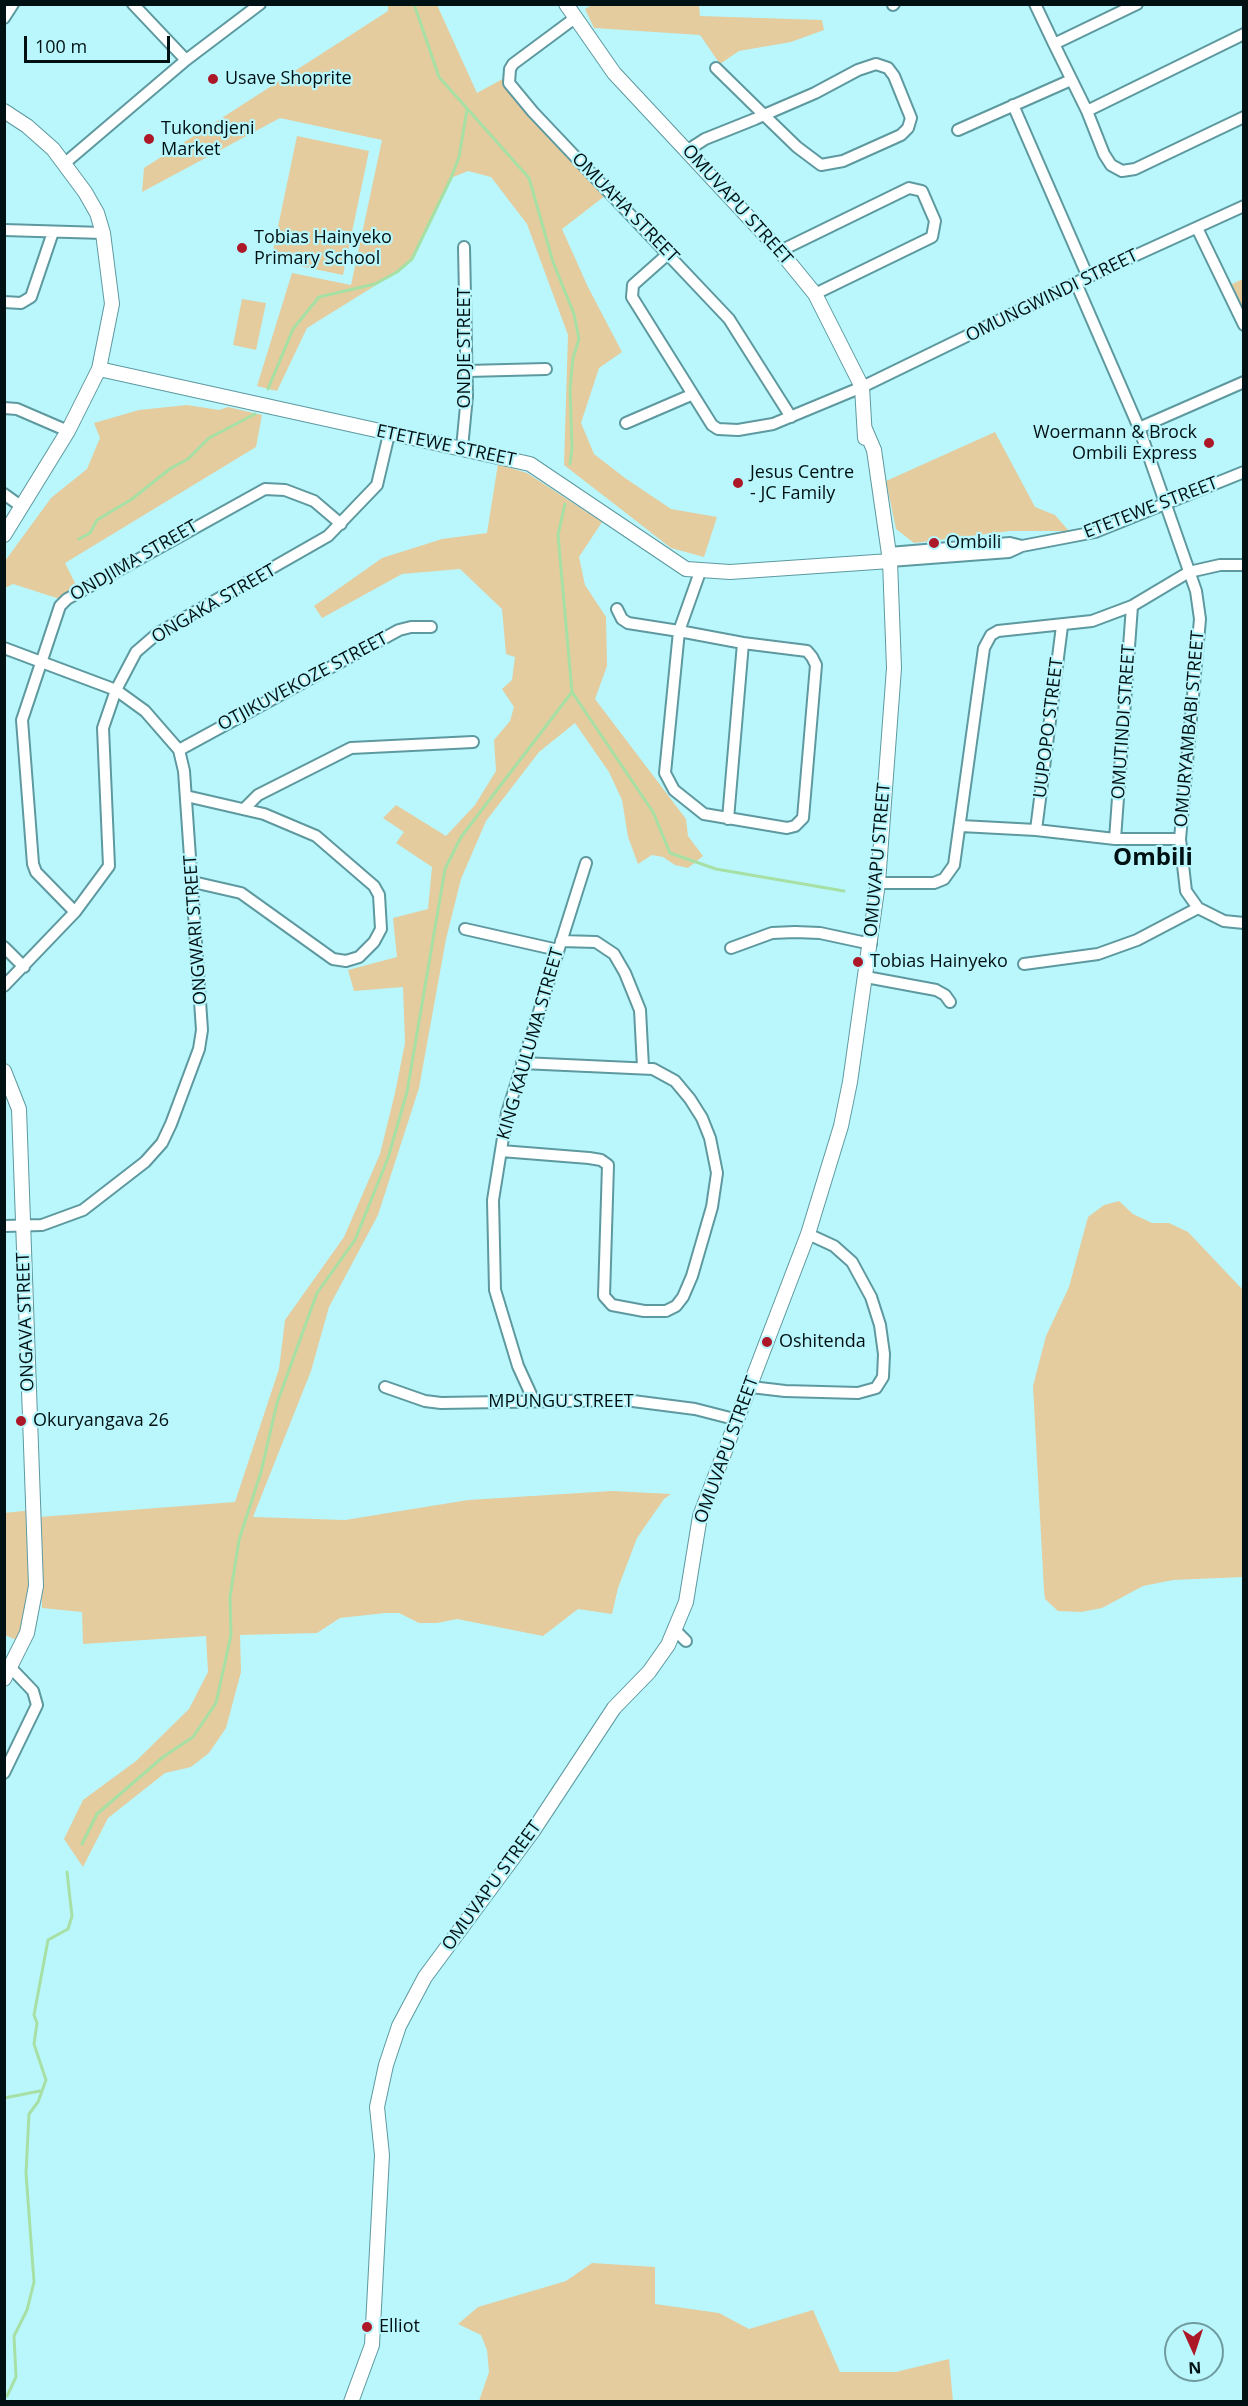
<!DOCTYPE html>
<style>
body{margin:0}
#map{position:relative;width:1248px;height:2406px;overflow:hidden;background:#b9f7fd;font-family:"Open Sans",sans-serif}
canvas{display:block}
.frame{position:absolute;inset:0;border:6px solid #001113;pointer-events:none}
.north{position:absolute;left:1164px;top:2322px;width:60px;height:60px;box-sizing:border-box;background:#b9f7fd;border:2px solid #6f9b9f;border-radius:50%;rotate:177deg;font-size:16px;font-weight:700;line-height:24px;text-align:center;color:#001113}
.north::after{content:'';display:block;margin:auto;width:21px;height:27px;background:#ac1827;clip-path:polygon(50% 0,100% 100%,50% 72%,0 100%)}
.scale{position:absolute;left:24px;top:36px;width:146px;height:27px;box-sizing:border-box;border:3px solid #001113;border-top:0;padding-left:8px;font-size:18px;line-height:21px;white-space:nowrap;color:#001113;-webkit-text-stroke:4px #b9f7fd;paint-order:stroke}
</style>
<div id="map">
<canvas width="1248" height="2406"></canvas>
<div class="frame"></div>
<div class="north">N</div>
<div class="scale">100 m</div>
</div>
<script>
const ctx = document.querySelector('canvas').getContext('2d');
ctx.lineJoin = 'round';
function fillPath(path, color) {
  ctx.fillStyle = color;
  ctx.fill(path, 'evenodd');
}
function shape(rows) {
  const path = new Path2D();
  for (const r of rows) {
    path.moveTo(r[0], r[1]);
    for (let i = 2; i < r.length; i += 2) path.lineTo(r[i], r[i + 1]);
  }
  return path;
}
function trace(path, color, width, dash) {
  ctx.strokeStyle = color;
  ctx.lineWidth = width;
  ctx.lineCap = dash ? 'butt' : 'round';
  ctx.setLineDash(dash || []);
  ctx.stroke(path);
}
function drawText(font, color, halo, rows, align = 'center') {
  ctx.font = font + ' "Open Sans",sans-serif';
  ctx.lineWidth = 4.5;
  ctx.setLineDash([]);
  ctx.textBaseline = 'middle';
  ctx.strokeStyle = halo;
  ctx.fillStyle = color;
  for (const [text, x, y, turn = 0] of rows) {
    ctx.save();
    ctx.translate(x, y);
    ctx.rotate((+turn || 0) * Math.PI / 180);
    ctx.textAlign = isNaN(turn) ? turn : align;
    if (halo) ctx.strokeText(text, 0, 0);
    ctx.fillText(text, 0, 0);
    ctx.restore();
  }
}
const green = shape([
 [388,5,437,5,477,93,508,76,610,192,562,229,588,287,622,352,599,368,581,423,594,454,625,478,671,509,717,517,704,557,671,548,564,465,568,335,527,224,491,177,468,171,451,178,412,259,397,272,307,328,277,391,257,386,292,273,351,285,382,140,280,118,142,192,144,168,388,11],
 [592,5,699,5,700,16,822,20,824,30,791,42,739,51,720,64,700,35,594,28,585,9],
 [297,136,369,151,343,275,271,260],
 [1243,279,1243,313,1232,284],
 [242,299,266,303,256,350,233,345],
 [187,405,219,410,228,407,262,415,256,447,65,563,77,587,60,599,13,584,5,588,5,561,51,498,87,469,100,438,94,423,139,410],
 [995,432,1035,507,1055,515,1069,531,1010,531,914,543,896,529,886,481],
 [498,464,527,473,602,522,579,557,585,585,606,617,607,666,595,699,686,819,688,836,703,856,688,868,675,865,663,857,652,855,638,864,628,837,622,800,609,772,575,723,539,752,486,821,461,879,446,939,419,1088,378,1215,329,1307,311,1371,253,1517,345,1520,468,1500,612,1491,671,1494,664,1499,637,1538,618,1588,612,1614,578,1609,543,1636,457,1619,437,1623,419,1623,399,1613,385,1613,340,1618,317,1633,240,1635,241,1672,226,1728,209,1753,191,1767,165,1773,108,1818,83,1867,64,1839,83,1800,136,1761,189,1709,208,1672,206,1636,83,1644,82,1612,42,1608,40,1517,235,1502,279,1369,285,1320,344,1237,380,1154,395,1093,405,1043,403,987,354,991,348,970,397,957,393,918,428,909,432,867,396,843,404,832,383,818,396,805,446,836,475,805,496,771,494,740,510,721,514,707,502,689,512,680,515,657,506,654,502,609,460,569,402,574,322,618,314,606,382,558,442,539,487,533],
 [1119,1201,1133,1214,1152,1223,1169,1223,1188,1232,1243,1290,1243,1577,1173,1580,1143,1586,1102,1608,1081,1612,1058,1611,1045,1599,1044,1591,1033,1386,1046,1336,1069,1287,1088,1217,1104,1205],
 [33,1510,36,1586,23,1643,5,1635,4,1513],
 [592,2263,655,2267,655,2304,719,2313,749,2329,813,2310,840,2372,896,2372,949,2359,953,2401,479,2401,489,2372,487,2350,481,2335,458,2324,478,2307,566,2281]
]);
const stream = shape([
 [414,4,439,77,529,178,553,262,574,314,579,339,573,358,570,389,572,448,570,464],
 [268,389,293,329,319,297,375,284,397,272,412,259,451,178,459,157,467,110],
 [565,504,558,535,572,692,653,812,670,853,716,869,844,891],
 [79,539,90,533,97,520,132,499,171,468,188,459,209,438,255,414],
 [82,1844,97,1814,163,1757,193,1737,216,1703,231,1635,230,1597,239,1540,261,1472,277,1403,317,1293,355,1240,388,1158,407,1092,445,869,461,837,572,692],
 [4,2098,40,2091],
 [7,2396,16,2377,14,2336,27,2310,34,2282,26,2173,29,2114,38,2102,46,2080,34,2044,37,2023,34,2015,48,1940,68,1929,72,1916,67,1872]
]);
const minor = shape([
 [133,4,186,60],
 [1035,4,1054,44,1137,4],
 [893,5,894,4],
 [4,18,13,4],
 [575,18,513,64,510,69,509,83,533,112,729,319,791,417],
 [1244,34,1087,111,1104,154,1111,165,1122,171,1135,169,1244,117],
 [1054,44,1087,111],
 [1013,105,1088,277],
 [958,130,1071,80],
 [688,150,705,139,755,119,764,115,815,93,858,70,876,64,888,68,894,76,911,118,908,128,901,135,843,161,821,165,797,147,764,115,716,68],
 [65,163,186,60,260,4],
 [1197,228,1244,325],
 [4,230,103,233],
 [780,251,909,188,922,191,935,221,932,237,815,294],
 [669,253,633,285,632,297,712,425,718,429,738,430,773,424,862,387,1088,277,1244,206],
 [1076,283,1139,428,1196,591,1200,619,1180,839,1186,891,1198,908,1224,921,1244,923],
 [4,302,21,303,31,297,53,232],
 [467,371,546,369],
 [4,408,17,409,68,431],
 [626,423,691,395],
 [1139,428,1244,382],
 [462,448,467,396,464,247],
 [4,494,22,507],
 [889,553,1010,543,1022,546],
 [890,561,1009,552,1022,546,1095,532,1244,472],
 [617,609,622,619,628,623,679,631,743,643,807,651,812,657,816,665,803,818,795,826,787,828,704,814,674,790,665,773,679,631,700,572],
 [4,648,116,690,145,711,179,750,184,771,202,1030,199,1049,171,1124,162,1143,145,1162,83,1210,42,1225,4,1226],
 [179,750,399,630,411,627,431,627],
 [186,796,264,814,316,836,374,886,379,895,381,929,374,942,359,957,346,961,333,959,241,893,193,882],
 [245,808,258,795,351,748,473,742],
 [728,819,743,643],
 [961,826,1036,830,1115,839,1180,839],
 [1036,830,1062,626],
 [1115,839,1132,606],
 [878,883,934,883,944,879,954,865,984,648,991,635,998,631,1092,621,1132,606,1189,572,1220,565,1244,565],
 [75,912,36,872,33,864,22,720,60,606,67,599,265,489,285,490,314,501,341,524],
 [465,929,558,950],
 [561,941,596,942,614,954,625,973,640,1010,643,1067],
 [4,947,24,967],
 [731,948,772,933,795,932,820,933,871,944],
 [1024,964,1098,954,1137,940,1198,908],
 [866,977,936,990,945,995,950,1002],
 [4,986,75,912,109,866,103,728,116,690,136,652,158,633,328,536,377,485,389,434],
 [501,1151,589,1158,601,1160,608,1165,604,1296,612,1305,644,1311,666,1311,676,1306,683,1297,692,1276,712,1207,717,1173,710,1138,702,1118,690,1099,675,1081,653,1069,522,1063],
 [385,1387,425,1401,441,1403,625,1400,695,1409,738,1420],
 [751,1387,785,1391,858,1393,876,1388,883,1377,884,1354,880,1325,871,1297,852,1262,834,1246,808,1234],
 [534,1401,518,1366,495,1290,493,1200,507,1113,586,863],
 [674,1629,686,1641],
 [4,1773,37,1705,33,1691,11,1668]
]);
const tertiary = shape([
 [566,4,614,73,780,251,815,294,862,387,865,438],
 [4,111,27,126,53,149,85,192,97,213,103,233,112,304,99,369,68,431,4,535],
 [99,369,530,464,686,569,730,572,890,561],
 [4,1071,19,1109,36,1586,27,1633,4,1679],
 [351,2402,372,2345,382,2155,377,2107,386,2065,399,2026,425,1977,533,1831,614,1708,649,1672,668,1645,686,1602,700,1516,808,1234,841,1126,850,1082,878,883,894,668,890,561,874,450,865,429]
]);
const markers = [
 [213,79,6,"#ac1827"],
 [149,139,6,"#ac1827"],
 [242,248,6,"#ac1827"],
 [1209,443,6,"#ac1827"],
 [738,483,6,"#ac1827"],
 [934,543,6,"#ac1827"],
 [858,962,6,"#ac1827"],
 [767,1342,6,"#ac1827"],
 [21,1421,6,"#ac1827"],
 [367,2327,6,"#ac1827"]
];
const poiNames = [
 ["Usave Shoprite",225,79],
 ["Tukondjeni",161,129],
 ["Market",161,150],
 ["Tobias Hainyeko",254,238],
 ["Primary School",254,259],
 ["Woermann & Brock",1197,433,"right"],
 ["Ombili Express",1197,454,"right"],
 ["Jesus Centre",750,473],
 ["- JC Family",750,494],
 ["Ombili",946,543],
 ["Tobias Hainyeko",870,962],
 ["Oshitenda",779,1342],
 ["Okuryangava 26",33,1421],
 ["Elliot",379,2327]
];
const streetNames = [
 ["OMUVAPU STREET",737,205,48],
 ["OMUAHA STREET",625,208,46],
 ["OMUNGWINDI STREET",1052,296,-26],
 ["ONDJE STREET",465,348,-90],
 ["ETETEWE STREET",446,446,12],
 ["ETETEWE STREET",1151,508,-21],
 ["ONDJIMA STREET",134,561,-30],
 ["ONGAKA STREET",214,604,-30],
 ["OTJIKUVEKOZE STREET",303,682,-28],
 ["OMUTINDI STREET",1124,722,-86],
 ["UUPOPO STREET",1049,728,-83],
 ["OMURYAMBABI STREET",1190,729,-85],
 ["OMUVAPU STREET",878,860,-85],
 ["ONGWARI STREET",196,930,-94],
 ["KING KAULUMA STREET",531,1044,-74],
 ["ONGAVA STREET",26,1322,-92],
 ["MPUNGU STREET",561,1402],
 ["OMUVAPU STREET",727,1450,-70],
 ["OMUVAPU STREET",492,1886,-54]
];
const districtNames = [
 ["Ombili",1153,858]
];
fillPath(green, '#e4cc9e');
trace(stream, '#a7e0a4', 3);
trace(minor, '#5d999f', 14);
trace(tertiary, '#5d999f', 16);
trace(minor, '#fff', 10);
trace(tertiary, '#fff', 14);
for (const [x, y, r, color] of markers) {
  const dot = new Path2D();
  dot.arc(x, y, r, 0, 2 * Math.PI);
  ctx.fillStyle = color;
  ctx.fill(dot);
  trace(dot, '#b9f7fd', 2);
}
drawText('18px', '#001113', '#b9f7fd', poiNames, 'left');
drawText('18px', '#001113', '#b9f7fd', streetNames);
drawText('bold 24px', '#001113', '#b9f7fd', districtNames);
</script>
